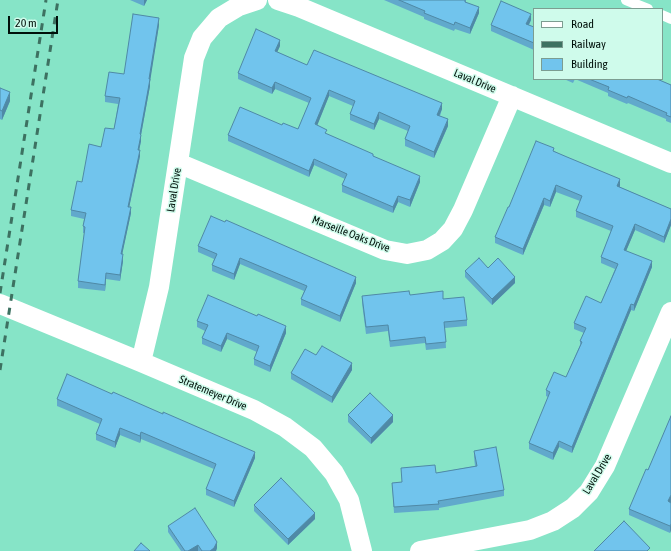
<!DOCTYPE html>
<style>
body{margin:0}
#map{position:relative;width:671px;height:551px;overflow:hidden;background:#86e4c7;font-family:"Asap Condensed",sans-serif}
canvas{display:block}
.legend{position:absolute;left:533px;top:8px;width:130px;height:72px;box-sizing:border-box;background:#cffbeb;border:1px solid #7c9d91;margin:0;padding:5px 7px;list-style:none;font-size:12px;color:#00100a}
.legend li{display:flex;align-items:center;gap:8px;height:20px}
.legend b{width:20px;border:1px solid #7c9d91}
.scale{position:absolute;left:8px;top:16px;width:50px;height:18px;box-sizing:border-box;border:2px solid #00100a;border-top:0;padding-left:5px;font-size:12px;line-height:14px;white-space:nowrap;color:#00100a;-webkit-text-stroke:3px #cffbeb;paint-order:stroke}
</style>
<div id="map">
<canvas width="671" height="551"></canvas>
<ul class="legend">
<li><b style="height:5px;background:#fff"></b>Road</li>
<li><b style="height:5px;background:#3d7161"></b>Railway</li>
<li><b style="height:11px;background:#71c4ed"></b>Building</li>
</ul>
<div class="scale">20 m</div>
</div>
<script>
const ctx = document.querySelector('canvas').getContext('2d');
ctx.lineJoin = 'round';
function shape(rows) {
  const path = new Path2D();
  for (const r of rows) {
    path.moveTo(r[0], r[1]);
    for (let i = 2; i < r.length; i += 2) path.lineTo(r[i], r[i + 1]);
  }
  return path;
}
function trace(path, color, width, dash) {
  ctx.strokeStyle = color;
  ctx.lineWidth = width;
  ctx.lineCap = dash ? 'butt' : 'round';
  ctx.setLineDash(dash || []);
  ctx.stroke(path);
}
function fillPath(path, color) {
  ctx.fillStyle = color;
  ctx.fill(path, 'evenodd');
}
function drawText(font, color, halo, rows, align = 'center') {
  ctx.font = font + ' "Asap Condensed",sans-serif';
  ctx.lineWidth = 3;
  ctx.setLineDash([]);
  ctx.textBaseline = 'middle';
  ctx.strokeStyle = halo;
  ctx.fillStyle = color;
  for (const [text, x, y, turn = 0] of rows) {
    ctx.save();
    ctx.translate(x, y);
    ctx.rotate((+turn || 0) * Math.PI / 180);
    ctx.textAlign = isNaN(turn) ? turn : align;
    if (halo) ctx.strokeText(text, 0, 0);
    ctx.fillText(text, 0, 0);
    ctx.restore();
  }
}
const lane = shape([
 [626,0,648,9],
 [662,15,671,19]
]);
const street = shape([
 [278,0,299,7,671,163],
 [178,163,385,250,407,254,427,250,442,241,453,229,463,210,512,96],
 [0,304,141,362,254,410,285,427,313,448,334,473,349,500,362,551],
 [141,362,159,287,194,58,202,38,219,18,239,6,257,0],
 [420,551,530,530,553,521,573,508,589,492,605,466,671,312]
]);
const rail = shape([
 [0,293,46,0],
 [0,370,58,0]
]);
const wall = shape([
 [130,0,147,0,144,6],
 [384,0,466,0,466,2,479,13,470,34,455,29,454,31,424,19,424,17],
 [531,20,529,25,534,27,534,50,491,31,491,25],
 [159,25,150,79,150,86,141,135,141,141,139,150,140,156,129,207,131,213,122,254,123,261,120,281,106,279,105,291,78,288,78,281,85,233,83,233,83,226,84,219,71,216,71,210,82,182,101,147,114,129,118,104,105,102,105,96,124,74],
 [280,46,277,52,307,65,442,109,440,116,448,126,434,158,405,146,405,139,408,131,379,119,374,130,350,120,350,114,353,106,329,96,317,125,327,134,373,156,420,182,410,207,398,202,393,213,342,192,342,185,345,179,314,165,309,177,228,141,228,135,282,125,298,129,309,103,275,89,272,94,238,79,238,73],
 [564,79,657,79,671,85,671,123,666,121,666,119,628,103,627,104,608,96,608,93,575,79,573,83],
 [0,88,10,101,2,120,0,119],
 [554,151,620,186,620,187,671,209,671,225,664,243,635,230,626,251,652,267,634,311,631,310,572,453,559,447,553,460,529,449,529,443,548,397,546,396,546,390,566,377,580,345,580,341,584,333,574,329,574,323,601,303,615,269,601,263,601,257,611,231,576,217,576,211,580,201,556,192,550,207,544,205,523,255,495,243,495,237,509,207],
 [198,246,356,283,340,322,301,305,301,299,304,291,240,264,234,280,212,271,212,265,214,259,198,252],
 [488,268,515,283,492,305,465,277,465,271],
 [410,295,467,320,467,326,445,328,446,348,426,350,425,343,390,347,388,331,366,334,362,303,362,296],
 [197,321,286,333,270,372,254,365,254,359,257,352,227,339,221,352,202,344,202,338,205,331,197,327],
 [316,355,352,370,332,403,291,379,291,373],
 [57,399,255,458,234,507,206,495,206,489,214,469,141,439,140,443,120,435,115,448,96,440,96,434,100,424,57,406],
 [348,415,393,422,371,444,348,422],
 [671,416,671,530,670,533,629,515,629,509,648,470],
 [474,451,504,490,504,496,439,508,439,510,394,513,392,483,402,482,401,468,436,473,475,466,474,457],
 [254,505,315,519,288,545,254,511],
 [168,526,217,548,216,551,181,551,168,532]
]);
const shadedWall = shape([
 [144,0,147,0,144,6],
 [479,7,479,13,470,34,470,28],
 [531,14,531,20,526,30,526,24],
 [159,18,159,25,150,82,150,79,150,86,141,135,141,141,138,156,138,150,140,134],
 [280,40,280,46,275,57,275,51],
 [275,82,275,89,272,94,272,88],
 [329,90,329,96,315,131,315,124],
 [10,92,10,101,2,120,2,111],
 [442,103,442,109,437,121,437,115],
 [379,112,379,119,374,130,374,124],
 [448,119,448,126,434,158,434,152],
 [140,150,140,156,128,213,128,207],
 [314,159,314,165,309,177,309,171],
 [420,176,420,182,410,207,410,200],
 [620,179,620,186,617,192,617,186],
 [556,185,556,192,550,207,550,201],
 [398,196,398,202,393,213,393,207],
 [544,198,544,205,523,255,523,249],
 [131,207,131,213,121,260,121,254],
 [671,219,671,225,664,243,664,237],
 [635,224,635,230,624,256,624,250],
 [123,254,123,261,120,281,120,275],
 [240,258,240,264,234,280,234,274],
 [652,261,652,267,634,311,634,305],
 [106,273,106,279,105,291,105,285],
 [356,277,356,283,340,322,340,316],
 [515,277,515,283,492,305,492,299],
 [631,304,631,310,572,453,572,447],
 [286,326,286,333,270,372,270,366],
 [227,333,227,339,221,352,221,346],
 [352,363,352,370,332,403,332,397],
 [393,415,393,422,371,444,371,438],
 [120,428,120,435,115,448,115,442],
 [141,432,141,439,140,443,140,436],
 [559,441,559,447,553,460,553,453],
 [255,452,255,458,234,507,234,501],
 [671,495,671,502,668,508,668,501],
 [315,513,315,519,288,545,288,539],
 [671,524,671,530,670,533,670,526],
 [217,542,217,548,216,551,210,551],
 [198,545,198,551,188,551]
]);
const building = shape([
 [399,0,465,0,465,2,479,7,470,28,455,22,454,25,424,13,425,11,399,0],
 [501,1,531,14,526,24,534,27,534,43,491,25,501,1],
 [133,14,159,18,149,79,150,79,140,134,141,135,138,150,140,150,128,207,131,207,121,254,123,254,120,275,106,273,105,285,78,281,85,227,83,226,86,213,71,210,77,181,82,182,89,144,101,147,105,128,114,129,120,98,105,96,109,72,124,74,133,14],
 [256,29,280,40,275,51,307,65,314,50,442,103,437,115,448,119,434,152,405,139,410,126,379,112,374,124,350,114,355,101,329,90,315,124,327,130,325,133,373,154,373,156,420,176,410,200,398,196,393,207,342,185,347,174,314,159,309,171,228,135,240,107,282,125,283,123,298,129,311,98,275,82,272,88,238,73,256,29],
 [589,79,657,79,671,85,671,117,666,115,667,113,628,96,627,98,608,90,609,87,589,79],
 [0,88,10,92,2,111,0,110,0,88],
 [536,141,554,148,553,151,567,157,620,179,617,186,671,209,671,219,664,237,635,224,624,250,652,261,634,305,631,304,572,447,559,441,553,453,529,443,550,392,546,390,554,372,566,377,582,342,580,341,586,328,574,323,586,296,601,303,618,264,601,257,613,226,576,211,582,196,556,185,550,201,544,198,523,249,495,237,508,207,509,207,536,141],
 [211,216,225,222,226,220,356,277,340,316,301,299,307,286,240,258,234,274,212,265,217,254,198,246,211,216],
 [479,258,488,268,498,258,515,277,492,299,465,271,479,258],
 [409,291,410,295,443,291,443,299,464,297,467,320,444,322,446,342,426,344,425,337,390,341,388,325,366,327,362,296,409,291],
 [208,295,257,316,258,314,286,326,270,366,254,359,259,346,227,333,221,346,202,338,208,325,197,321,208,295],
 [322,346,352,363,332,397,291,373,305,349,316,355,322,346],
 [67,374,112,394,113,392,163,414,163,412,255,452,234,501,206,489,216,464,141,432,140,436,120,428,115,442,96,434,102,419,57,399,67,374],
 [370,393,393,415,371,438,348,415,370,393],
 [671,416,671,495,668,501,671,503,671,524,670,526,629,509,646,469,648,470,671,416],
 [496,447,504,490,438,501,439,504,394,507,392,483,402,482,401,468,435,465,436,473,477,466,474,451,496,447],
 [281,478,315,513,288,539,254,505,281,478],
 [195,508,217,542,214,548,210,551,202,551,198,545,188,551,185,551,168,526,195,508],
 [624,521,650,548,647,551,594,551,624,521],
 [141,543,150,551,134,551,141,543]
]);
const streetNames = [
 ["Laval Drive",475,81,23],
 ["Laval Drive",174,190,-81],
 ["Marseille Oaks Drive",351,234,21],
 ["Stratemeyer Drive",213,393,23],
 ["Laval Drive",597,474,-59]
];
trace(lane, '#fff', 10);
trace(street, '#fff', 20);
trace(rail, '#3d7161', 3, [7, 7]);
fillPath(wall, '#61a9cc');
fillPath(shadedWall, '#4f89a6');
fillPath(building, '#71c4ed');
trace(building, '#4f89a6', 1);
drawText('11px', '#00100a', '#cffbeb', streetNames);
</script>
